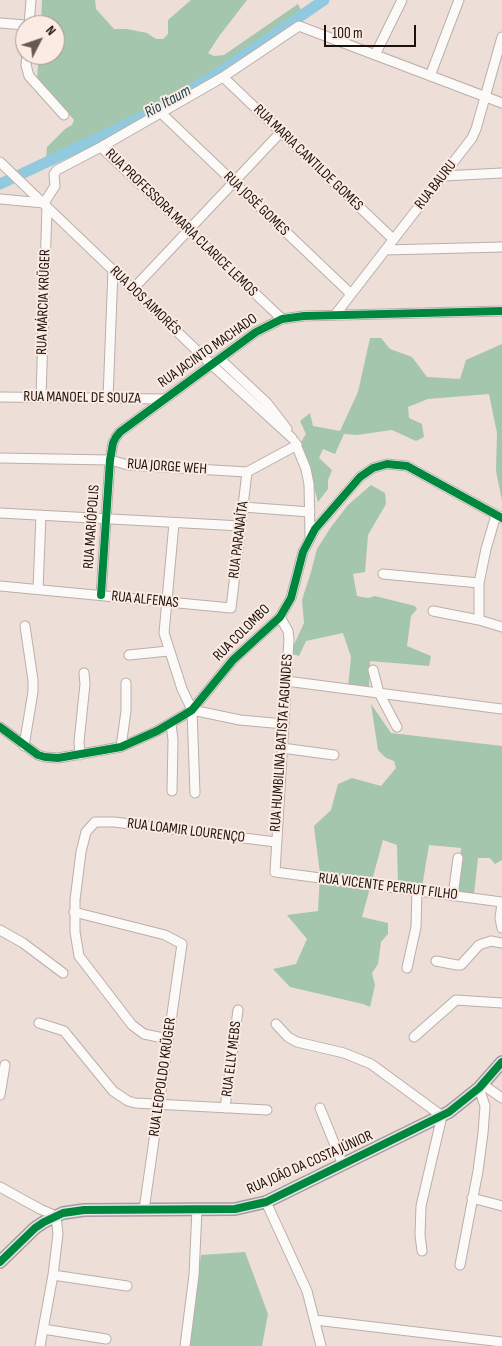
<!DOCTYPE html>
<meta charset="utf-8">
<style>
body{margin:0}
#map{position:relative;width:502px;height:1346px;overflow:hidden;background:#edded7;font-family:"Sofia Sans Condensed",sans-serif}
canvas{display:block}
.north{position:absolute;left:15px;top:15px;width:50px;height:50px;box-sizing:border-box;background:#fbebe3;border:1px solid #a1948e;border-radius:50%;rotate:49deg;font-size:14px;font-weight:700;line-height:20px;text-align:center;color:#1b120e}
.north::after{content:'';display:block;margin:auto;width:18px;height:22px;background:#645954;clip-path:polygon(50% 0,100% 100%,50% 72%,0 100%)}
.scale{position:absolute;left:324px;top:25px;width:92px;height:22px;box-sizing:border-box;border:2px solid #1b120e;border-top:0;padding-left:6px;font-size:15px;line-height:18px;white-space:nowrap;color:#1b120e;-webkit-text-stroke:4px #fbebe3;paint-order:stroke}
</style>
<div id="map">
<canvas width="502" height="1346"></canvas>
<div class="north">N</div>
<div class="scale">100 m</div>
</div>
<script>
const ctx = document.querySelector('canvas').getContext('2d');
ctx.lineJoin = 'round';
function fillPath(path, color) {
  ctx.fillStyle = color;
  ctx.fill(path, 'evenodd');
}
function shape(rows) {
  const path = new Path2D();
  for (const r of rows) {
    path.moveTo(r[0], r[1]);
    for (let i = 2; i < r.length; i += 2) path.lineTo(r[i], r[i + 1]);
  }
  return path;
}
function trace(path, color, width, dash) {
  ctx.strokeStyle = color;
  ctx.lineWidth = width;
  ctx.lineCap = dash ? 'butt' : 'round';
  ctx.setLineDash(dash || []);
  ctx.stroke(path);
}
function drawText(font, color, halo, rows, align = 'center') {
  ctx.font = font + ' "Sofia Sans Condensed",sans-serif';
  ctx.lineWidth = 4;
  ctx.setLineDash([]);
  ctx.textBaseline = 'middle';
  ctx.strokeStyle = halo;
  ctx.fillStyle = color;
  for (const [text, x, y, turn = 0] of rows) {
    ctx.save();
    ctx.translate(x, y);
    ctx.rotate((+turn || 0) * Math.PI / 180);
    ctx.textAlign = isNaN(turn) ? turn : align;
    if (halo) ctx.strokeText(text, 0, 0);
    ctx.fillText(text, 0, 0);
    ctx.restore();
  }
}
const forest = shape([
 [42,0,95,0,96,9,114,29,127,29,147,33,156,39,163,39,168,34,168,20,191,0,247,0,220,35,208,53,214,56,224,55,298,4,302,12,219,70,164,103,125,123,46,158,47,147,65,129,72,125,74,120,37,78,39,55,55,55,55,25,41,25],
 [370,338,381,338,390,349,412,357,427,377,460,379,466,360,502,344,502,500,496,471,497,433,489,394,428,399,408,407,409,418,422,424,424,437,416,441,392,430,357,435,344,434,335,454,323,449,319,458,332,470,328,480,328,489,318,502,301,442,306,434,300,421,310,413,313,426,340,431,358,392],
 [371,485,385,493,386,504,368,535,365,572,353,574,357,596,368,598,375,596,415,606,417,609,411,616,407,646,431,656,429,666,370,661,369,689,348,687,351,657,343,633,306,641,299,656,290,653,304,623,302,600,311,572,317,549,331,527,348,505],
 [371,704,391,733,502,746,502,860,495,864,490,858,478,858,474,894,458,893,461,848,429,845,422,887,398,883,397,845,383,840,362,917,388,923,388,934,381,942,378,964,372,973,375,985,370,1007,363,1004,290,987,273,969,296,964,307,939,287,915,318,911,320,874,314,826,331,810,338,784,352,778,381,786,396,768,394,761,386,758,378,750],
 [245,1252,268,1314,262,1346,190,1346,201,1255]
]);
const river = shape([
 [0,184,155,111,220,72,324,0]
]);
const minor = shape([
 [0,23,25,25],
 [29,25,31,0],
 [27,55,26,65,29,76,64,115],
 [375,55,402,0],
 [430,76,459,0],
 [223,77,393,239],
 [161,113,351,294],
 [101,147,282,319],
 [0,162,212,365,292,438],
 [443,176,502,173],
 [0,199,44,203,55,186,54,174,57,170,101,147,223,77,299,26,502,103],
 [385,250,502,247],
 [133,289,281,132],
 [335,315,472,138,476,129,502,37],
 [220,359,267,403,287,429],
 [0,397,164,399],
 [41,397,47,207],
 [108,398,113,270],
 [295,442,306,469,309,484,310,536],
 [0,458,110,460,128,465,247,472,297,445],
 [243,507,310,512],
 [0,513,241,526],
 [174,523,164,633,182,689,192,710,195,793],
 [383,574,479,583],
 [0,586,231,608,247,472],
 [38,589,41,515],
 [101,595,110,460,113,443,116,437,120,432,256,332,282,319,304,316,502,311],
 [433,611,479,620,502,627],
 [280,617,288,631,289,639,275,872,502,902],
 [479,620,479,583,486,549,496,515],
 [129,655,168,651],
 [373,670,379,693,397,727],
 [286,681,502,709],
 [192,710,240,720,284,724],
 [171,724,173,740,172,791],
 [0,727,38,755,45,757,58,758,121,747,157,731,184,715,192,710,233,660,280,617,291,598,303,552,315,529,360,477,373,468,387,464,407,466,502,518],
 [24,746,33,692,33,680,25,626],
 [121,747,126,711,126,683],
 [282,748,334,755],
 [80,755,79,742,85,684,84,673],
 [453,896,458,858],
 [502,904,500,918,502,928],
 [74,912,165,935,182,944,144,1210],
 [0,930,23,943,63,973],
 [436,961,457,965,461,965,479,945,491,941,502,943],
 [407,968,416,927,417,891],
 [39,1023,64,1031,113,1091,128,1101,135,1103,267,1110],
 [276,1024,288,1037,297,1042,344,1053,371,1064,442,1116,421,1206,420,1235,422,1251],
 [414,1037,456,1000,502,1003],
 [168,1039,144,1034,132,1025,79,956,75,932,75,900,81,852,86,832,95,822,114,822,276,842],
 [482,1084,502,1098],
 [0,1095,5,1065],
 [225,1108,238,1010],
 [320,1108,343,1165],
 [0,1187,40,1209,56,1216,58,1234,53,1275,40,1346],
 [472,1198,502,1206],
 [266,1202,307,1291,321,1346],
 [460,1265,478,1171,483,1133,485,1106,479,1088],
 [53,1275,127,1286],
 [315,1320,502,1342],
 [43,1329,106,1339],
 [185,1346,194,1275,197,1209]
]);
const major = shape([
 [0,1262,35,1228,44,1222,63,1213,84,1210,235,1209,266,1202,449,1112,479,1088,502,1062]
]);
const cycleway = shape([
 [101,595,110,460,113,443,116,437,120,432,256,332,282,319,304,316,502,311],
 [0,727,38,755,45,757,58,758,121,747,157,731,184,715,192,710,233,660,280,617,291,598,303,552,315,529,360,477,373,468,387,464,407,466,502,518],
 [0,1262,35,1228,44,1222,63,1213,84,1210,235,1209,266,1202,449,1112,479,1088,502,1062]
]);
const streetNames = [
 ["RUA MARIA CANTILDE GOMES",308,158,44],
 ["RUA BAURU",436,185,-52],
 ["RUA JOSÉ GOMES",256,204,44],
 ["RUA PROFESSORA MARIA CLARICE LEMOS",181,223,44],
 ["RUA DOS AIMORÉS",145,301,44],
 ["RUA MÁRCIA KRÜGER",44,302,-88],
 ["RUA JACINTO MACHADO",208,351,-35],
 ["RUA MANOEL DE SOUZA",82,398,1],
 ["RUA JORGE WEH",167,467,4],
 ["RUA MARIÓPOLIS",92,527,-86],
 ["RUA PARANAÍTA",239,540,-83],
 ["RUA ALFENAS",145,600,6],
 ["RUA COLOMBO",242,633,-45],
 ["RUA HUMBILINA BATISTA FAGUNDES",282,743,-86],
 ["RUA LOAMIR LOURENÇO",186,831,7],
 ["RUA VICENTE PERRUT FILHO",388,887,7],
 ["RUA ELLY MEBS",232,1059,-83],
 ["RUA LEOPOLDO KRÜGER",163,1077,-82],
 ["RUA JOÃO DA COSTA JÚNIOR",310,1163,-24]
];
const waterNames = [
 ["Rio Itaum",168,102,-29]
];
fillPath(forest, '#a3c6ad');
trace(river, '#91cadf', 11);
trace(minor, '#baafa9', 11);
trace(major, '#a49ca1', 14);
trace(minor, '#fcfaf9', 9);
trace(major, '#e7e4e8', 11);
trace(cycleway, '#00873e', 8);
drawText('15px', '#1b120e', '#fbebe3', streetNames);
drawText('italic 16px', '#1a4251', '#fbebe3', waterNames);
</script>
